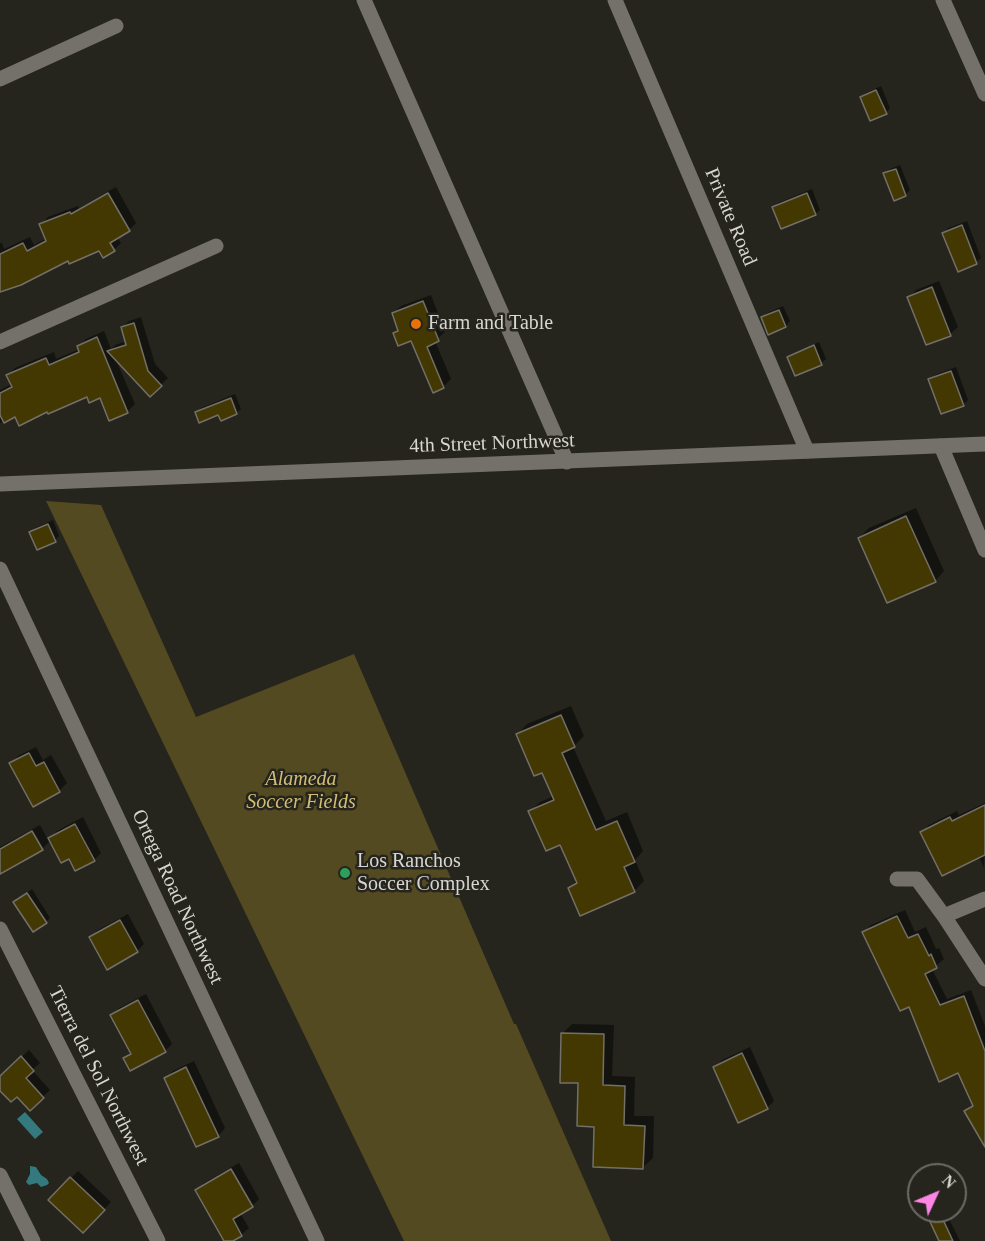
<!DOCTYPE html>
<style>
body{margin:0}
#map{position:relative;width:985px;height:1241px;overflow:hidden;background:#25241d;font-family:Georgia,serif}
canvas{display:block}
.north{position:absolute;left:907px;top:1163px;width:60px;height:60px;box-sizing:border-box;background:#25241d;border:2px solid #6c6b65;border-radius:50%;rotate:46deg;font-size:16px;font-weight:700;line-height:24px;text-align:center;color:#d7d6d2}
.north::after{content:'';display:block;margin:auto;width:21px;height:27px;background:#fd86e2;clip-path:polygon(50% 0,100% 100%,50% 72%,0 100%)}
</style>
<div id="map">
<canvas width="985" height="1241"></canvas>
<div class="north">N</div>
</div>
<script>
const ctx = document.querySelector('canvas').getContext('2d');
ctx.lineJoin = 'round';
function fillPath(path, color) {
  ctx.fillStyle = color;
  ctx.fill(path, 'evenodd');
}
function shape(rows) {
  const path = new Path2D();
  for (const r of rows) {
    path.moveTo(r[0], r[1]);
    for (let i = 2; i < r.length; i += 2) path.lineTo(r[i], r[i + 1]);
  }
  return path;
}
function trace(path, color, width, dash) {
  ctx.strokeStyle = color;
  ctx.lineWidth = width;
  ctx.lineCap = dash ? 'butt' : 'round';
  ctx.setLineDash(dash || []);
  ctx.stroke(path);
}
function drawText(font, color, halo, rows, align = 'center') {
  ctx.font = font + ' Georgia,serif';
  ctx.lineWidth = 5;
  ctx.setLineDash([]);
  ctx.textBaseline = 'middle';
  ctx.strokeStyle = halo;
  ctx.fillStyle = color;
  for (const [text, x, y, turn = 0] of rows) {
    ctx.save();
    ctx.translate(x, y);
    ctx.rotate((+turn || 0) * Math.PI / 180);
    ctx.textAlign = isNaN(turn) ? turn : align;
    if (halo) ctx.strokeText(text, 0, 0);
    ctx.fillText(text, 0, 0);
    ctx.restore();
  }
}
const green = shape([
 [46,501,101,505,196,717,354,654,514,1024,516,1024,611,1241,404,1241]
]);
const water = shape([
 [25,1112,43,1132,35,1139,17,1119],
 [30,1166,36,1167,41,1175,47,1179,49,1183,47,1185,41,1187,37,1183,29,1185,26,1182,30,1174]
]);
const shadow = shape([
 [881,86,890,108,886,113,861,97,866,93],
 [900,165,910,190,905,195,885,174,890,169],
 [116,187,136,223,129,230,117,237,121,243,114,250,100,250,69,259,0,291,0,243,2,243,4,249,30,237,34,245,47,238,41,225,48,217,78,206,79,208],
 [812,189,820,210,815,214,774,207,778,203],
 [967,221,981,258,976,262,944,233,948,228],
 [939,281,958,327,950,334,927,344,909,298,916,290],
 [431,295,445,332,435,341,451,379,443,387,412,339,394,333,399,329,393,313,401,306],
 [783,306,790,321,786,326,769,333,763,318,767,313],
 [141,317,155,364,168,378,150,395,116,360,135,404,128,411,110,419,101,396,88,395,15,415,0,423,0,390,12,384,8,375,15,368,54,352,56,359,80,349,79,346,86,339,104,331,111,349,115,345,127,341,123,327,129,321],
 [819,342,826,359,821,363,796,374,789,357,794,353],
 [956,367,968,400,963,405,930,379,935,375],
 [235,394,241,409,236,413,197,412,201,408],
 [916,508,944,571,935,581,859,538,869,528],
 [53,520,59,536,55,540,31,532,35,528],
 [571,706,584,736,573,747,606,821,627,812,643,851,635,860,644,881,634,891,569,888,577,880,561,843,530,811,540,802,554,796,543,771,518,734,527,724],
 [36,747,43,760,51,755,67,783,59,791,34,805,11,764,18,756],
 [985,803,984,868,979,857,922,832,929,825,957,811,959,815],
 [83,817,101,853,94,860,70,857,51,840,42,849,0,872,0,847,40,825,48,840,57,831],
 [32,889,50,918,46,922,15,902],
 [905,910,915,932,926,927,936,949,939,948,944,959,932,969,947,999,971,990,985,1026,985,1144,966,1111,974,1104,959,1071,910,1005,864,932,871,925],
 [128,914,144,944,137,951,90,937,98,930],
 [146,994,172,1044,165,1051,125,1058,131,1052,112,1016,119,1008],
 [572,1024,614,1025,612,1076,635,1077,634,1116,654,1116,653,1158,643,1167,596,1126,562,1034],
 [750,1047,774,1101,767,1108,715,1067,722,1060],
 [29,1050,40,1063,32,1070,50,1090,30,1109,17,1095,0,1089,0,1077],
 [194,1061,225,1128,218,1136,166,1078,173,1071],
 [239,1163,259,1199,252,1206,240,1213,249,1228,241,1235,230,1241,225,1241,197,1190,204,1183],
 [78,1171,111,1202,83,1231,50,1200],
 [926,1211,945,1211,960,1241,941,1241]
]);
const building = shape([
 [876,90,887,114,870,121,860,97,876,90],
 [896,169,906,196,894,201,883,173,896,169],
 [108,193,130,231,110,243,115,251,103,258,99,251,69,264,68,261,21,285,0,292,0,254,23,243,27,251,46,241,39,224,70,212,71,214,108,193],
 [807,193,816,215,781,229,772,207,807,193],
 [962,225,977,264,958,272,942,233,962,225],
 [932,287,951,336,926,345,907,297,932,287],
 [423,301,439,341,427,347,444,388,433,393,411,341,398,346,393,333,398,331,392,313,423,301],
 [779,310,786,327,768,335,761,317,779,310],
 [134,323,148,371,162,386,150,397,107,351,126,345,121,327,134,323],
 [97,337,128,413,109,421,100,398,89,403,87,397,48,414,47,412,19,426,15,417,4,423,0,415,0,393,12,387,6,375,46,358,49,365,79,352,77,346,97,337],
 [814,345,822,365,795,376,787,357,814,345],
 [951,371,964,406,941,414,928,379,951,371],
 [231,398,237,414,221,421,218,415,199,423,195,412,231,398],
 [906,516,936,582,887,603,858,538,906,516],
 [48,524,56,542,37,550,29,532,48,524],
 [561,715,575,747,562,753,596,830,617,821,635,862,624,867,635,892,580,916,568,888,577,883,560,845,546,851,528,811,554,800,542,773,534,776,516,734,561,715],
 [29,753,36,766,44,762,60,792,33,807,9,763,29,753],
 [985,805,985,855,942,876,920,832,950,817,952,821,985,805],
 [75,824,95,861,75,871,69,859,61,863,48,838,75,824],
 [32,831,43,850,0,874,0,849,32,831],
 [27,893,47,923,33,932,13,902,27,893],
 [897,916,908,938,918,934,929,956,931,954,937,968,925,974,940,1005,964,996,985,1051,985,1147,964,1111,973,1106,958,1073,939,1082,909,1007,900,1011,862,932,897,916],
 [120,920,138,952,107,970,89,937,120,920],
 [138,1000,166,1052,130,1071,123,1058,131,1054,110,1015,138,1000],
 [561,1033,604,1034,603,1085,625,1086,624,1125,645,1126,643,1169,593,1167,594,1127,577,1126,578,1083,560,1083,561,1033],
 [742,1053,768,1109,738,1123,713,1067,742,1053],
 [21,1056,34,1071,26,1078,44,1098,30,1111,17,1097,11,1102,0,1091,0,1076,21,1056],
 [186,1067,219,1137,196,1147,164,1078,186,1067],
 [231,1169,253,1207,233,1219,242,1236,233,1241,224,1241,195,1190,231,1169],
 [70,1177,105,1210,83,1233,48,1200,70,1177],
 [925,1211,939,1211,953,1241,939,1241,925,1211]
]);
const minor = shape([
 [364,0,567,462],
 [615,0,807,451],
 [943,0,985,94],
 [0,79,116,26],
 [0,342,216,246],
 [941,446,985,550],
 [897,879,917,879,944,916,985,979],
 [944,916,985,899],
 [0,929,158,1241],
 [0,1175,33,1241]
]);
const tertiary = shape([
 [0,569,317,1241]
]);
const secondary = shape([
 [0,484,985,444]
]);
const markers = [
 [416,324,6,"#e8710a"],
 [345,873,6,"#2e9e5b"]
];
const streetNames = [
 ["Private Road",730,217,67],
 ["4th Street Northwest",492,444,-2],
 ["Ortega Road Northwest",177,897,65],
 ["Tierra del Sol Northwest",98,1076,63]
];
const poiNames = [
 ["Farm and Table",428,324],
 ["Los Ranchos",357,862],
 ["Soccer Complex",357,885]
];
const parkNames = [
 ["Alameda",301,780],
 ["Soccer Fields",301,803]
];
fillPath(green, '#544a21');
fillPath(water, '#33797e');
fillPath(shadow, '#0007');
fillPath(building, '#443802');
trace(building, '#727068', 1.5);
trace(minor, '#737169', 15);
trace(tertiary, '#737169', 15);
trace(secondary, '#737169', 15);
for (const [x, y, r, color] of markers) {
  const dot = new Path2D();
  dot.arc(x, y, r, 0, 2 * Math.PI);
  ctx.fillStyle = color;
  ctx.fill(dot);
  trace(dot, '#25241d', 2);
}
drawText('20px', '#d7d6d2', '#25241d', streetNames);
drawText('20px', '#d7d6d2', '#25241d', poiNames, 'left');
drawText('italic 20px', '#d2bf73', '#25241d', parkNames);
</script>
